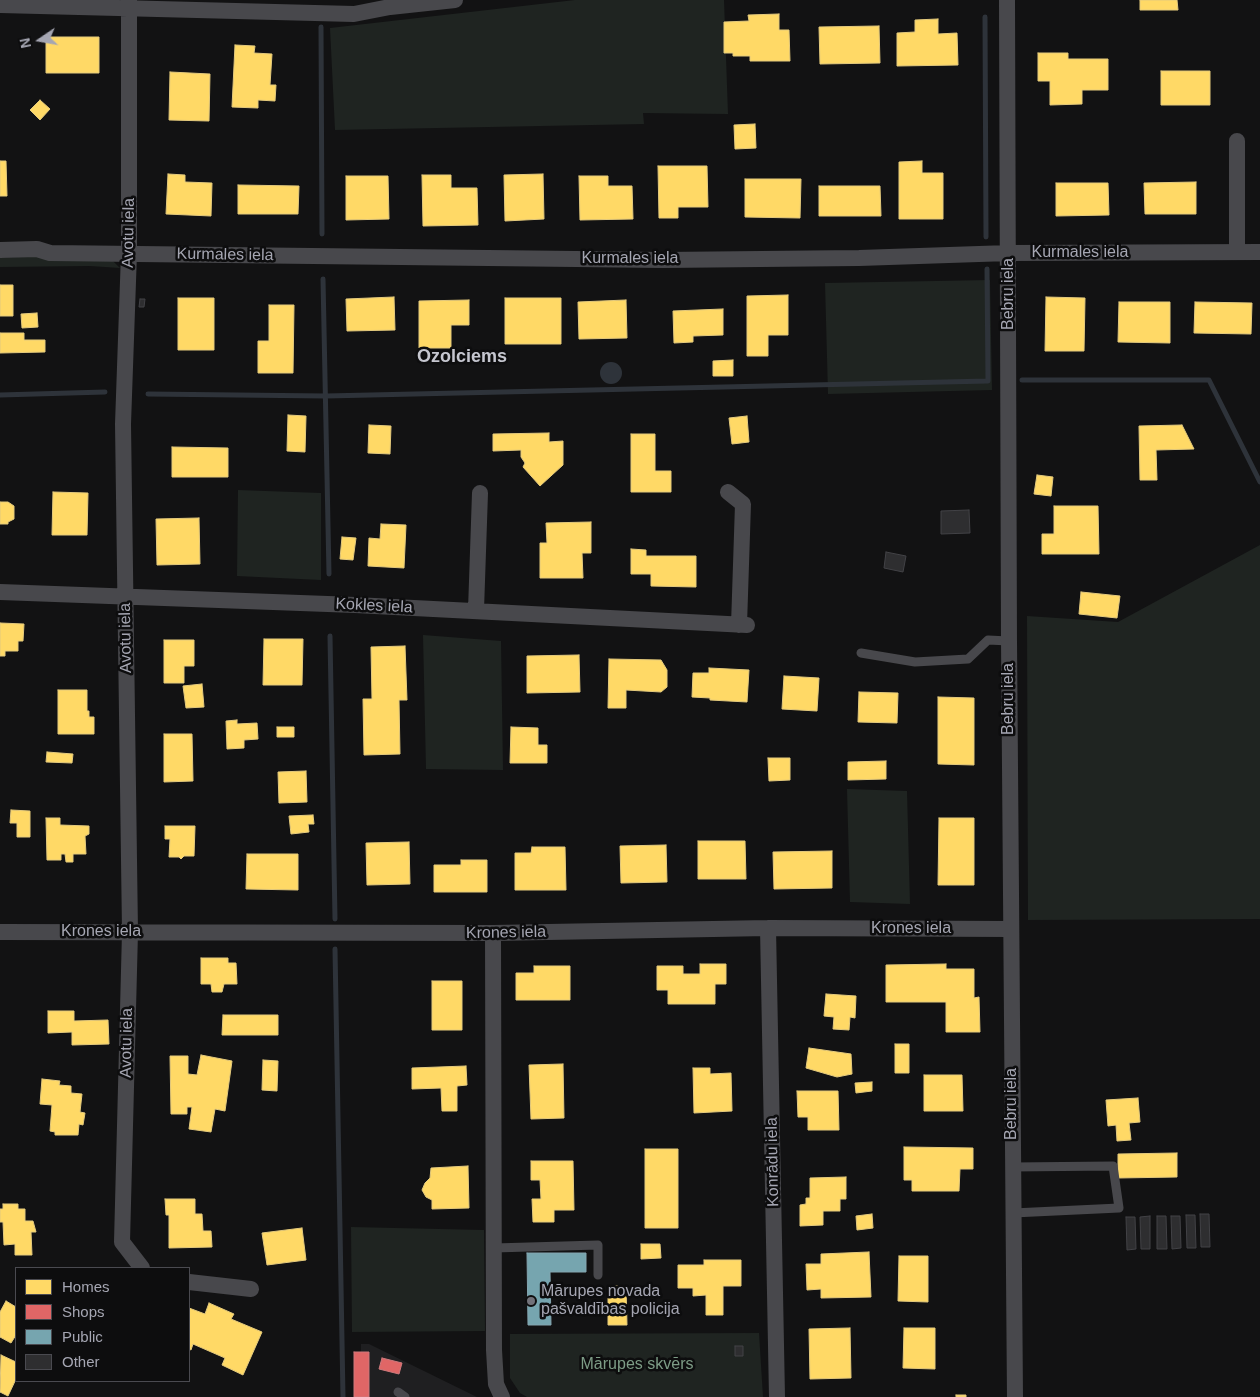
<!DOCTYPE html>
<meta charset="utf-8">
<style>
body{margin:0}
#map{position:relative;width:1260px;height:1397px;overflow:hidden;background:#121213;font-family:Helvetica,sans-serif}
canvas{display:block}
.legend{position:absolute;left:15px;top:1267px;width:175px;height:115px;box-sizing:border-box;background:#0d0d0e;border:1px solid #4a4a50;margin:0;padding:6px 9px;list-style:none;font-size:15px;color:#a5a6b2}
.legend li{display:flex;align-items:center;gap:10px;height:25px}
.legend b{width:25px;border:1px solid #4a4a50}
.north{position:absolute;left:15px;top:15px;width:50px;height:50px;-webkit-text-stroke:4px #0d0d0e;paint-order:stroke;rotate:258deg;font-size:14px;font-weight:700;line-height:20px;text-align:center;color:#a5a6b2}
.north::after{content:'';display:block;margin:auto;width:18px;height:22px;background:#a5a6b2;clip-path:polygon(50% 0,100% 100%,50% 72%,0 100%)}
</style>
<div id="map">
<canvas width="1260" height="1397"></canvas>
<ul class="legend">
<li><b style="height:14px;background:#ffd966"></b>Homes</li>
<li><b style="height:14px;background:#e06666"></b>Shops</li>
<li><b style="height:14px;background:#76a5af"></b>Public</li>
<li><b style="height:14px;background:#2e2e30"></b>Other</li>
</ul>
<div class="north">N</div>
</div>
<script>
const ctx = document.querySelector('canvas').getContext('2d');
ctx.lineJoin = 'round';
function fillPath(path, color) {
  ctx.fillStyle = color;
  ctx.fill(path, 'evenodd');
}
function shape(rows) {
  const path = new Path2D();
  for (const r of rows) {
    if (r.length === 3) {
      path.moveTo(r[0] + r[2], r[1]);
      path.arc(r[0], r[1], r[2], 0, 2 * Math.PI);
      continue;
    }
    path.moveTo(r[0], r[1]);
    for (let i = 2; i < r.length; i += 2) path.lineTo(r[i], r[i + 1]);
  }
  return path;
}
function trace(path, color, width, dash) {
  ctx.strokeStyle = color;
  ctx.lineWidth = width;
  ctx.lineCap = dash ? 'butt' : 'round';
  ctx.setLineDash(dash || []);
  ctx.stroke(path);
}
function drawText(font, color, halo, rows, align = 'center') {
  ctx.font = font + ' Helvetica,sans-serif';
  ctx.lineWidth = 5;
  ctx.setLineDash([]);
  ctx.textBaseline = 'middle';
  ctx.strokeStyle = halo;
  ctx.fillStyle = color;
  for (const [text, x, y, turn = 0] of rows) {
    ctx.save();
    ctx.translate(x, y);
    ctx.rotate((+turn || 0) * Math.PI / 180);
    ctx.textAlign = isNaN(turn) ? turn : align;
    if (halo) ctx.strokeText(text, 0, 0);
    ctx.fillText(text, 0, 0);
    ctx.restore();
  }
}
const built = shape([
 [361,1344,369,1344,477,1397,361,1397]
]);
const green = shape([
 [575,0,724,0,728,114,643,113,644,124,335,130,330,28],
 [36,256,113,261,120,268,90,266,0,267,0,258],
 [990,280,992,390,828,394,825,283],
 [238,490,321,493,321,580,237,576],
 [1260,545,1260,919,1028,920,1027,616,1118,622],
 [423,635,501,641,503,770,426,769],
 [847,789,907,791,910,904,850,902],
 [351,1227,484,1230,485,1331,352,1332],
 [759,1333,763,1397,527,1397,520,1393,510,1378,510,1334]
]);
const water = shape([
 [611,373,11]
]);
const homes = shape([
 [1140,0,1177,0,1178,10,1140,10,1140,0],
 [779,14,779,30,789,30,790,61,750,61,750,56,733,56,733,53,724,53,724,22,749,21,748,15,779,14],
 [938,19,938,34,957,33,958,65,897,66,897,33,915,32,915,20,938,19],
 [879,26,880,63,820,64,819,27,879,26],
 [46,37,99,37,99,73,46,73,46,37],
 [235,45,255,46,254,53,272,54,270,85,276,85,275,101,258,100,258,108,232,107,235,45],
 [1038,53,1068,53,1068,59,1108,59,1108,90,1082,90,1082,104,1050,105,1050,81,1038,81,1038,53],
 [1161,71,1210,71,1210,105,1161,105,1161,71],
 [170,72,210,74,209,121,169,120,170,72],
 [40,100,50,109,40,120,30,110,40,100],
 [755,124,756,148,735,149,734,125,755,124],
 [0,161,6,161,7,196,0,196,0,161],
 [922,161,922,173,943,173,943,219,899,219,899,162,922,161],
 [658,166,707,166,708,207,678,207,678,218,659,218,658,166],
 [168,174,185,175,185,182,212,183,211,216,166,214,168,174],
 [543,174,544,219,505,221,504,175,543,174],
 [422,175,451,175,451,188,477,188,478,225,423,226,422,175],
 [346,176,388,176,389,219,346,220,346,176],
 [579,176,608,176,608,186,632,186,633,219,580,220,579,176],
 [745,179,801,179,800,218,745,217,745,179],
 [1196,182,1196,214,1145,214,1144,183,1196,182],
 [1056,183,1108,183,1109,215,1056,216,1056,183],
 [238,185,299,186,298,214,238,214,238,185],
 [819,186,880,186,881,216,819,216,819,186],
 [0,285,13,285,13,316,0,316,0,285],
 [788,295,788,335,768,335,768,356,747,356,747,296,788,295],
 [394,297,395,330,347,331,346,299,394,297],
 [1046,297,1085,298,1084,351,1045,351,1046,297],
 [178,298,214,298,214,350,178,350,178,298],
 [505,298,561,298,561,344,505,344,505,298],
 [469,300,469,325,451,325,451,348,419,348,419,301,469,300],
 [626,300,627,338,579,339,578,302,626,300],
 [1119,302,1170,302,1170,343,1118,342,1119,302],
 [1195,302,1252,303,1251,334,1194,333,1195,302],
 [269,305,294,305,293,373,258,373,258,341,269,341,269,305],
 [723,309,723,335,693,336,693,342,674,343,673,311,723,309],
 [37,313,38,327,22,328,21,314,37,313],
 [0,333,24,333,24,340,45,340,45,352,0,353,0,333],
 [733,360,733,376,713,376,713,361,733,360],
 [288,415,306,416,305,452,287,451,288,415],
 [747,416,749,442,732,444,729,418,747,416],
 [369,425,391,426,390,454,368,453,369,425],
 [1182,425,1194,449,1156,450,1157,480,1140,480,1139,426,1182,425],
 [549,433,549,442,563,441,563,465,540,486,523,467,525,463,521,457,521,450,493,451,493,434,549,433],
 [631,434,655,434,655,471,671,471,671,492,631,492,631,434],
 [172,447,228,448,228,477,172,477,172,447],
 [1037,475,1053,477,1051,496,1034,494,1037,475],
 [53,492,88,493,87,535,52,535,53,492],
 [0,502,8,502,14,506,14,519,8,522,8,524,0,524,0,502],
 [1054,506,1098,506,1099,554,1042,554,1042,534,1054,534,1054,506],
 [199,518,200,564,157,565,156,519,199,518],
 [591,522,591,553,582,553,583,578,540,578,540,543,547,543,546,523,591,522],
 [381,524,406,525,404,568,368,566,369,538,380,539,381,524],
 [342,537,356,538,353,560,340,559,342,537],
 [631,549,646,550,646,556,696,556,696,587,651,586,651,574,631,574,631,549],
 [1081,592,1120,596,1117,618,1079,614,1081,592],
 [0,623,24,624,23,641,18,641,18,651,5,651,5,656,0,656,0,623],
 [264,639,303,639,302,685,263,685,264,639],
 [164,640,194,640,194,666,184,666,184,683,164,683,164,640],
 [405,646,407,700,399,700,400,754,364,755,363,699,372,699,371,647,405,646],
 [579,655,580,692,527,693,527,656,579,655],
 [609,659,661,660,667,670,667,687,661,692,626,690,626,708,608,708,609,659],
 [709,668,749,670,747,702,710,700,710,698,692,697,693,673,709,673,709,668],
 [784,676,819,678,817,711,782,709,784,676],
 [202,684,204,707,186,708,183,686,202,684],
 [58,690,87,690,87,711,89,711,89,717,94,717,94,734,58,734,58,690],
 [859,692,898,693,897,723,858,722,859,692],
 [938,697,974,698,974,765,938,764,938,697],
 [237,720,237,724,257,723,258,739,244,740,244,748,227,749,226,721,237,720],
 [277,727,294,727,294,737,277,737,277,727],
 [511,727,538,728,538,745,547,745,547,763,510,763,511,727],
 [164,734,192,734,193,781,164,782,164,734],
 [47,752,73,754,72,763,46,762,47,752],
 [768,758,790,758,790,780,769,781,768,758],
 [886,761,886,779,848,780,848,762,886,761],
 [306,771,307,802,279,803,278,772,306,771],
 [11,810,30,811,30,837,17,837,17,823,10,823,11,810],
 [313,815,314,824,308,824,309,832,291,834,289,816,313,815],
 [46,818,60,818,60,825,89,826,89,834,85,836,86,854,73,854,73,862,66,862,65,854,61,854,61,860,47,860,46,818],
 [939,818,974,818,974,885,938,885,939,818],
 [165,826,195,826,194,856,184,856,181,859,179,857,169,857,170,839,165,839,165,826],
 [698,841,745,841,746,879,698,879,698,841],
 [409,842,410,884,367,885,366,843,409,842],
 [666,845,667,882,621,883,620,846,666,845],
 [532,847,565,847,566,890,515,890,515,853,531,853,532,847],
 [832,851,832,888,774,889,773,852,832,851],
 [247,854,298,854,298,890,246,889,247,854],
 [461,860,487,860,487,892,434,892,434,865,461,865,461,860],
 [201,958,228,958,228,963,236,963,237,984,224,984,222,992,212,992,211,984,201,984,201,958],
 [700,964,726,964,726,984,715,984,715,1004,668,1004,668,990,657,990,657,966,683,966,683,974,700,974,700,964],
 [946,964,946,969,974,969,974,998,979,997,980,1032,946,1032,946,1002,886,1002,886,965,946,964],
 [534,966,570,966,570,1000,516,1000,516,973,534,973,534,966],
 [432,981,462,981,462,1030,432,1030,432,981],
 [826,994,856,996,855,1018,850,1017,849,1030,833,1029,834,1017,824,1016,826,994],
 [48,1011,74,1011,74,1021,108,1020,109,1044,72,1045,72,1032,48,1033,48,1011],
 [223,1015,278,1015,278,1035,222,1035,223,1015],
 [895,1044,909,1044,909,1073,895,1073,895,1044],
 [809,1048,851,1054,852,1074,837,1077,806,1068,809,1048],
 [201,1055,232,1061,225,1111,215,1109,211,1132,189,1129,192,1107,187,1107,187,1114,171,1114,170,1056,188,1056,188,1074,197,1075,201,1055],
 [263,1060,278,1061,277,1091,262,1090,263,1060],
 [563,1064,564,1118,531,1119,529,1065,563,1064],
 [466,1066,467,1085,457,1086,457,1111,442,1111,441,1088,412,1089,412,1068,466,1066],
 [693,1068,710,1068,710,1074,731,1073,732,1111,694,1113,693,1068],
 [924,1075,962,1075,963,1111,924,1111,924,1075],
 [42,1079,60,1081,59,1085,71,1086,71,1093,82,1094,80,1112,85,1113,83,1125,79,1124,78,1135,55,1135,55,1132,50,1131,52,1105,40,1104,42,1079],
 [872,1082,872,1091,856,1093,855,1083,872,1082],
 [797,1091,838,1091,839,1130,808,1130,808,1117,798,1117,797,1091],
 [1138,1098,1140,1122,1129,1123,1131,1140,1117,1141,1116,1125,1108,1126,1106,1100,1138,1098],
 [904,1147,973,1148,973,1169,960,1169,959,1191,912,1191,912,1180,904,1180,904,1147],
 [645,1149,678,1149,678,1228,645,1228,645,1149],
 [1177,1153,1177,1177,1118,1178,1118,1154,1177,1153],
 [531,1161,573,1161,574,1210,554,1210,554,1222,533,1222,532,1199,541,1199,540,1180,531,1180,531,1161],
 [468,1166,469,1208,432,1209,432,1200,426,1197,422,1190,425,1183,430,1178,431,1168,468,1166],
 [846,1177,846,1199,840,1199,840,1211,823,1211,823,1225,800,1226,800,1205,806,1204,806,1198,810,1198,810,1178,846,1177],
 [165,1199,195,1199,195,1214,202,1214,203,1231,211,1231,212,1247,169,1248,169,1215,166,1215,165,1199],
 [3,1204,18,1204,18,1209,25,1209,25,1221,33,1221,36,1232,31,1232,32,1255,15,1255,15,1244,4,1245,3,1222,0,1222,0,1209,3,1209,3,1204],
 [872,1214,873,1228,857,1230,856,1216,872,1214],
 [302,1228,306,1260,267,1265,262,1233,302,1228],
 [641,1244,660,1244,661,1258,641,1259,641,1244],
 [869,1252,871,1297,821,1298,821,1289,807,1290,806,1264,821,1264,821,1254,869,1252],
 [899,1256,928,1256,928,1302,898,1301,899,1256],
 [704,1260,741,1260,741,1286,723,1286,723,1315,706,1315,706,1295,693,1296,693,1288,678,1288,678,1265,704,1265,704,1260],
 [608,1286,626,1286,627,1325,608,1325,608,1286],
 [6,1301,16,1307,16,1335,11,1343,0,1337,0,1312,6,1301],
 [209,1303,234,1314,231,1319,262,1332,243,1375,222,1365,225,1358,193,1344,191,1350,189,1349,189,1308,205,1314,209,1303],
 [850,1328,851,1378,810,1379,809,1329,850,1328],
 [904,1328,935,1328,935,1369,903,1368,904,1328],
 [1,1355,16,1362,16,1379,8,1396,0,1392,1,1355],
 [956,1395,966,1395,966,1397,956,1397,956,1395]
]);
const shops = shape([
 [354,1352,369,1352,369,1397,354,1397,354,1352],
 [382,1358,402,1363,399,1374,379,1369,382,1358]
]);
const public = shape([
 [527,1253,586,1253,586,1272,550,1272,551,1325,528,1325,527,1253]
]);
const stream = shape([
 [985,17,986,237],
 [321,27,322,234],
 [323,279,329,574],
 [1022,380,1209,380,1260,482],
 [148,394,326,396,988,381,987,269],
 [0,395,105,392],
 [330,636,335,919],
 [335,949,343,1397]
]);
const building = shape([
 [140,299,145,299,144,307,139,307,140,299],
 [969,510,970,533,941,534,941,511,969,510],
 [886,552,906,556,903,572,884,568,886,552],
 [1200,1214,1209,1214,1210,1247,1201,1247,1200,1214],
 [1186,1215,1195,1215,1196,1248,1187,1248,1186,1215],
 [1150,1216,1150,1249,1141,1249,1140,1217,1150,1216],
 [1157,1216,1166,1216,1167,1249,1157,1249,1157,1216],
 [1171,1216,1180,1216,1181,1248,1172,1249,1171,1216],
 [1126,1217,1135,1217,1136,1249,1127,1250,1126,1217],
 [735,1346,743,1346,743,1356,735,1356,735,1346]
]);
const lane = shape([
 [861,653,915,662,968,659,988,640,1009,641],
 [1012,1167,1113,1166,1119,1208,1013,1213],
 [494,1248,598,1245,598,1275],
 [398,1392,405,1397]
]);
const street = shape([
 [129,0,129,253,123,424,130,932,122,1242,142,1268],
 [1007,0,1009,641,1015,1397],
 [0,5,354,14,390,7,455,0],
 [0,250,37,249,50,253,663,260,859,258,1009,253,1260,252],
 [1237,252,1237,141],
 [728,492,743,504,739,625],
 [0,592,355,605,747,625],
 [476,610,480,493],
 [768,928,777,1397],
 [0,932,493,933,768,928,1011,929],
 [493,933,494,1350,496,1384,502,1397],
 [189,1282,251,1289]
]);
const markers = [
 [531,1301,5,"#72727a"]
];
const streetNames = [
 ["Avotu iela",129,233,-89],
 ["Kurmales iela",1080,253],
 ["Kurmales iela",225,255,1],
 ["Kurmales iela",630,259],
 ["Bebru iela",1009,294,-90],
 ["Kokles iela",374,606,3],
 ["Avotu iela",126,638,-91],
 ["Bebru iela",1009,699,-90],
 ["Krones iela",911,929],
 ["Krones iela",101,932],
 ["Krones iela",506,933,-1],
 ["Avotu iela",127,1043,-89],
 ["Bebru iela",1012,1104,-90],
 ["Konrādu iela",773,1162,-91]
];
const poiNames = [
 ["Mārupes novada",541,1292],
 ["pašvaldības policija",541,1310]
];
const parkNames = [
 ["Mārupes skvērs",637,1365]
];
const neighbourhoodNames = [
 ["Ozolciems",462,357]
];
fillPath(built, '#1f1f21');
fillPath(green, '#1f2421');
fillPath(water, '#2e333a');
fillPath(homes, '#ffd966');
trace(homes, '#e4ca7d', 1);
fillPath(shops, '#e06666');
trace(shops, '#ce797d', 1);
fillPath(public, '#76a5af');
trace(public, '#84a5b0', 1);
trace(stream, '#2e333a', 5);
fillPath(building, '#2e2e30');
trace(building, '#424246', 1);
trace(lane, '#48484c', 9);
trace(street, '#48484c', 16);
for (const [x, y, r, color] of markers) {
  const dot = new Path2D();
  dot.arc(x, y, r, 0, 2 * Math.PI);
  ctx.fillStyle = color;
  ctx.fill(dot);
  trace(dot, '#0d0d0e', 2);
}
drawText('16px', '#a5a6b2', '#0d0d0e', streetNames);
drawText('16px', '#a5a6b2', '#0d0d0e', poiNames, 'left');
drawText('16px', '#7d9c86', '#0d0d0e', parkNames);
drawText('bold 18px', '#c5c6cf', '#0d0d0e', neighbourhoodNames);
</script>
